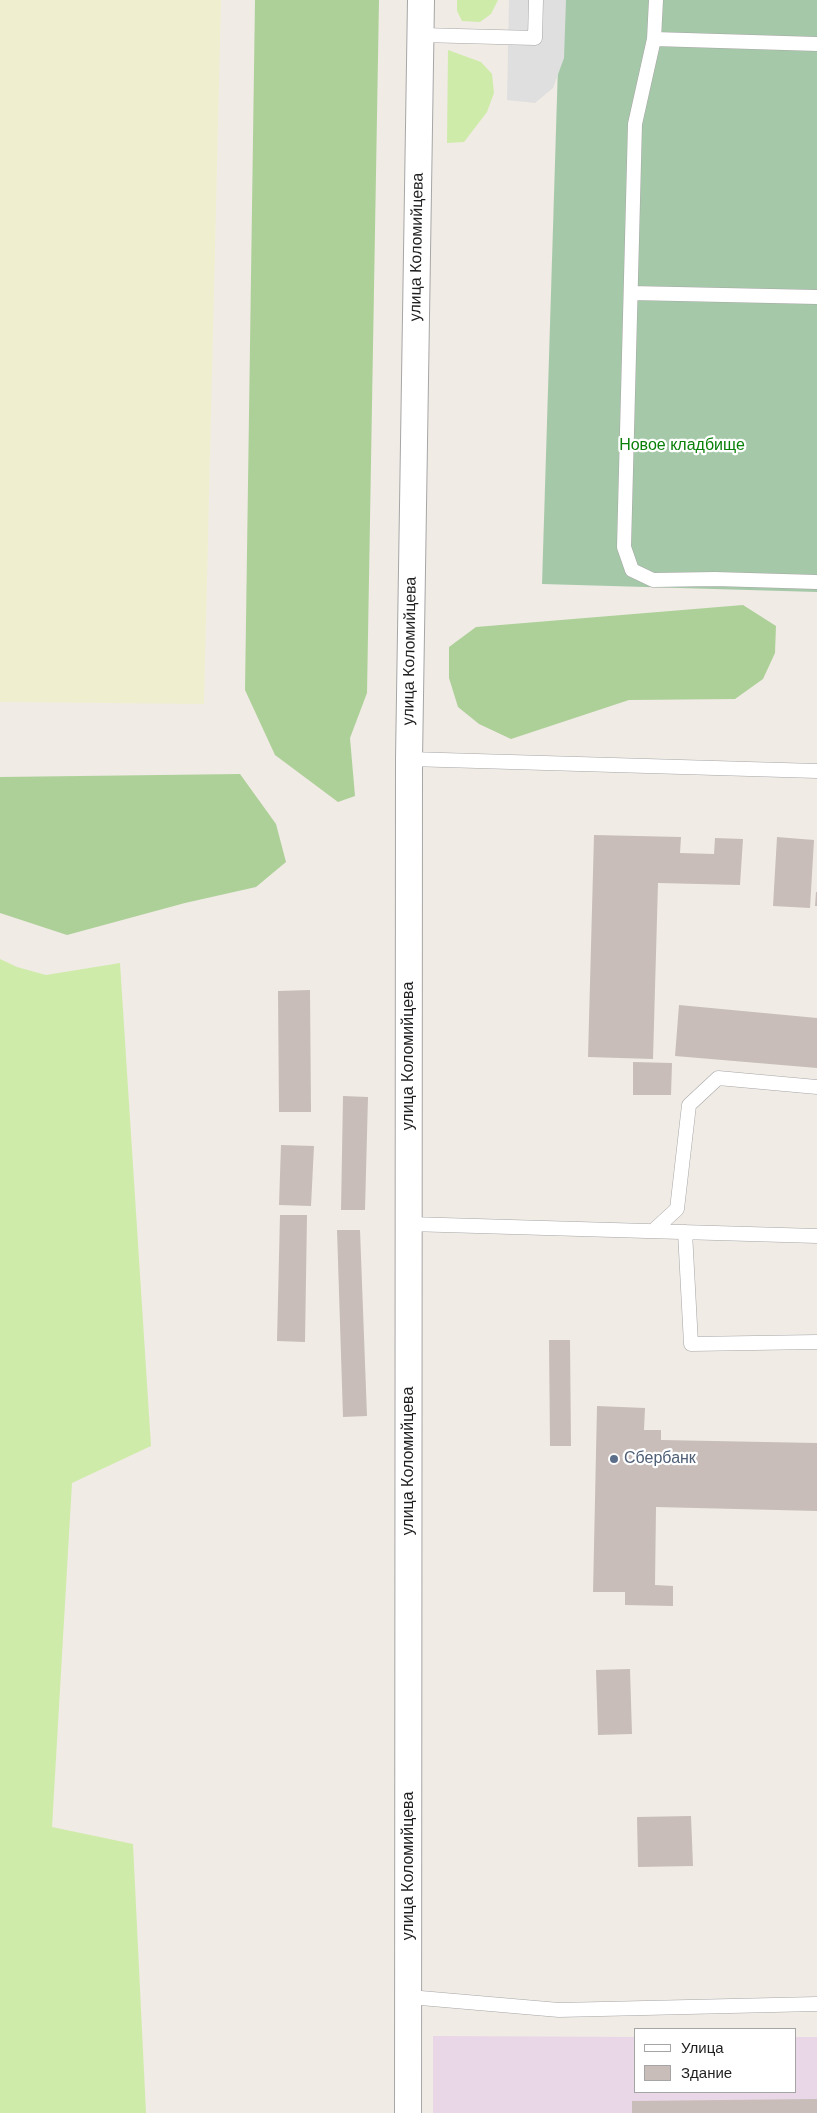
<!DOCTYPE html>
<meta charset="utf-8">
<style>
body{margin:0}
#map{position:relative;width:817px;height:2113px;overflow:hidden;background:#f0ebe5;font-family:Arial,sans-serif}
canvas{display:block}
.legend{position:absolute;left:634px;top:2028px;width:162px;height:65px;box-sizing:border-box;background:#fff;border:1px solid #a5a5a5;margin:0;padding:6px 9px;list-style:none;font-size:15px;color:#1f1f1f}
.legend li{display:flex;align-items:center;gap:10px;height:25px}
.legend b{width:25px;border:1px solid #a5a5a5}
</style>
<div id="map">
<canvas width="817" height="2113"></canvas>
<ul class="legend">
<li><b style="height:6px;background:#fff"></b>Улица</li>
<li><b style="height:14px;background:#c8bdb8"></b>Здание</li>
</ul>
</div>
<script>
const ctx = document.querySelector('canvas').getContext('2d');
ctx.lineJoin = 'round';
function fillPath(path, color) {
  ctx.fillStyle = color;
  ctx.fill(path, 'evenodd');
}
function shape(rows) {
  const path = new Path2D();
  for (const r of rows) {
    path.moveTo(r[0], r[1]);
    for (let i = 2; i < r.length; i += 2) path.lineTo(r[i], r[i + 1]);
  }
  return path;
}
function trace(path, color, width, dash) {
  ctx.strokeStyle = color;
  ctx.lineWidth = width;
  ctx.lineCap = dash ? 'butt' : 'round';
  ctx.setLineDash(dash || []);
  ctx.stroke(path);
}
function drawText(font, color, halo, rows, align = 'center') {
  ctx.font = font + ' Arial,sans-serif';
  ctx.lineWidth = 4.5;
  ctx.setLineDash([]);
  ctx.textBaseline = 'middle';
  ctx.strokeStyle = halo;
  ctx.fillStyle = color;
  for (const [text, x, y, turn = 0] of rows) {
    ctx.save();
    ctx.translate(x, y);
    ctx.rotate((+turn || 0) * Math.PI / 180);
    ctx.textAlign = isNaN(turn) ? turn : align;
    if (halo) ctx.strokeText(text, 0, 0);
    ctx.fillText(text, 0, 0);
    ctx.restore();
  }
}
const industrial = shape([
 [433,2036,636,2037,636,2092,796,2092,796,2037,817,2037,817,2113,433,2113]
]);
const farmland = shape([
 [0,0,221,0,204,704,0,702]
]);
const grass = shape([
 [457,0,498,0,491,14,480,22,462,21,457,11],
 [448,50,481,62,492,74,494,93,487,112,464,142,447,143],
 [0,959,17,967,46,975,120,963,151,1446,72,1483,52,1827,133,1844,146,2113,0,2113]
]);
const forest = shape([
 [255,0,379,0,367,693,350,738,355,796,338,802,275,755,245,690],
 [743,605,776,626,775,653,763,679,735,699,629,700,511,739,479,724,458,707,449,678,449,647,476,627],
 [240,774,276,824,286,862,256,887,185,903,67,935,0,913,0,777]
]);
const cemetery = shape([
 [560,0,817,0,817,592,542,584]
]);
const parking = shape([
 [509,0,566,0,564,58,553,88,535,103,507,100]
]);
const building = shape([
 [594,835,681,837,680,853,714,854,715,838,743,839,740,885,658,883,653,1059,588,1057],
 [777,837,814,840,810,908,773,906],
 [816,892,817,892,817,906,815,906],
 [310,990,311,1112,279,1112,278,991],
 [679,1005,817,1018,817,1068,675,1056],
 [633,1062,672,1063,671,1095,633,1095],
 [343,1096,368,1097,365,1210,341,1210],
 [281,1145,314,1146,311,1206,279,1205],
 [280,1215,307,1215,305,1342,277,1341],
 [337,1230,360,1230,367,1416,343,1417],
 [549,1340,570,1340,571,1446,550,1446],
 [597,1406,645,1408,644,1430,661,1430,661,1440,817,1443,817,1511,656,1507,655,1585,673,1586,673,1606,625,1605,625,1592,593,1592],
 [630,1669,632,1734,598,1735,596,1670],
 [691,1816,693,1866,638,1867,637,1817],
 [817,2099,817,2113,632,2113,632,2101]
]);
const lane = shape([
 [656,0,654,39,817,44],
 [421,35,535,38,536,0],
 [654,39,635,124,624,547,632,570,653,580,715,579,817,582],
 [631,293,817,297],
 [409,759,817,771],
 [409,1224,817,1236],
 [653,1231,677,1209,689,1105,718,1078,817,1087],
 [685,1232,691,1344,817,1342],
 [409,1997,559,2010,817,2004]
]);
const street = shape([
 [408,2113,409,759,421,0]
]);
const markers = [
 [614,1459,5,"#5c6f8a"]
];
const streetNames = [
 ["улица Коломийцева",417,247,-89],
 ["улица Коломийцева",410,651,-89],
 ["улица Коломийцева",409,1056,-90],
 ["улица Коломийцева",409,1461,-90],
 ["улица Коломийцева",409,1866,-90]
];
const parkNames = [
 ["Новое кладбище",682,446]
];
const serviceNames = [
 ["Сбербанк",624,1459]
];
fillPath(industrial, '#e9d6e7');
fillPath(farmland, '#efefd0');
fillPath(grass, '#cfeba9');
fillPath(forest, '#add098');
fillPath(cemetery, '#a5c9a8');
fillPath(parking, '#dfdfdf');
fillPath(building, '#c8bdb8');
trace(lane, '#a6a6a6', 15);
trace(street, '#a6a6a6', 28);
trace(lane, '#fff', 14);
trace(street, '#fff', 26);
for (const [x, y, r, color] of markers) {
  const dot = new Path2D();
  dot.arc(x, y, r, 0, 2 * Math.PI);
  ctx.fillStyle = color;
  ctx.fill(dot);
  trace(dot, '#fff', 2);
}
drawText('16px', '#1f1f1f', '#fff', streetNames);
drawText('16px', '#098109', '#fff', parkNames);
drawText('16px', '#4e5e75', '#fff', serviceNames, 'left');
</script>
